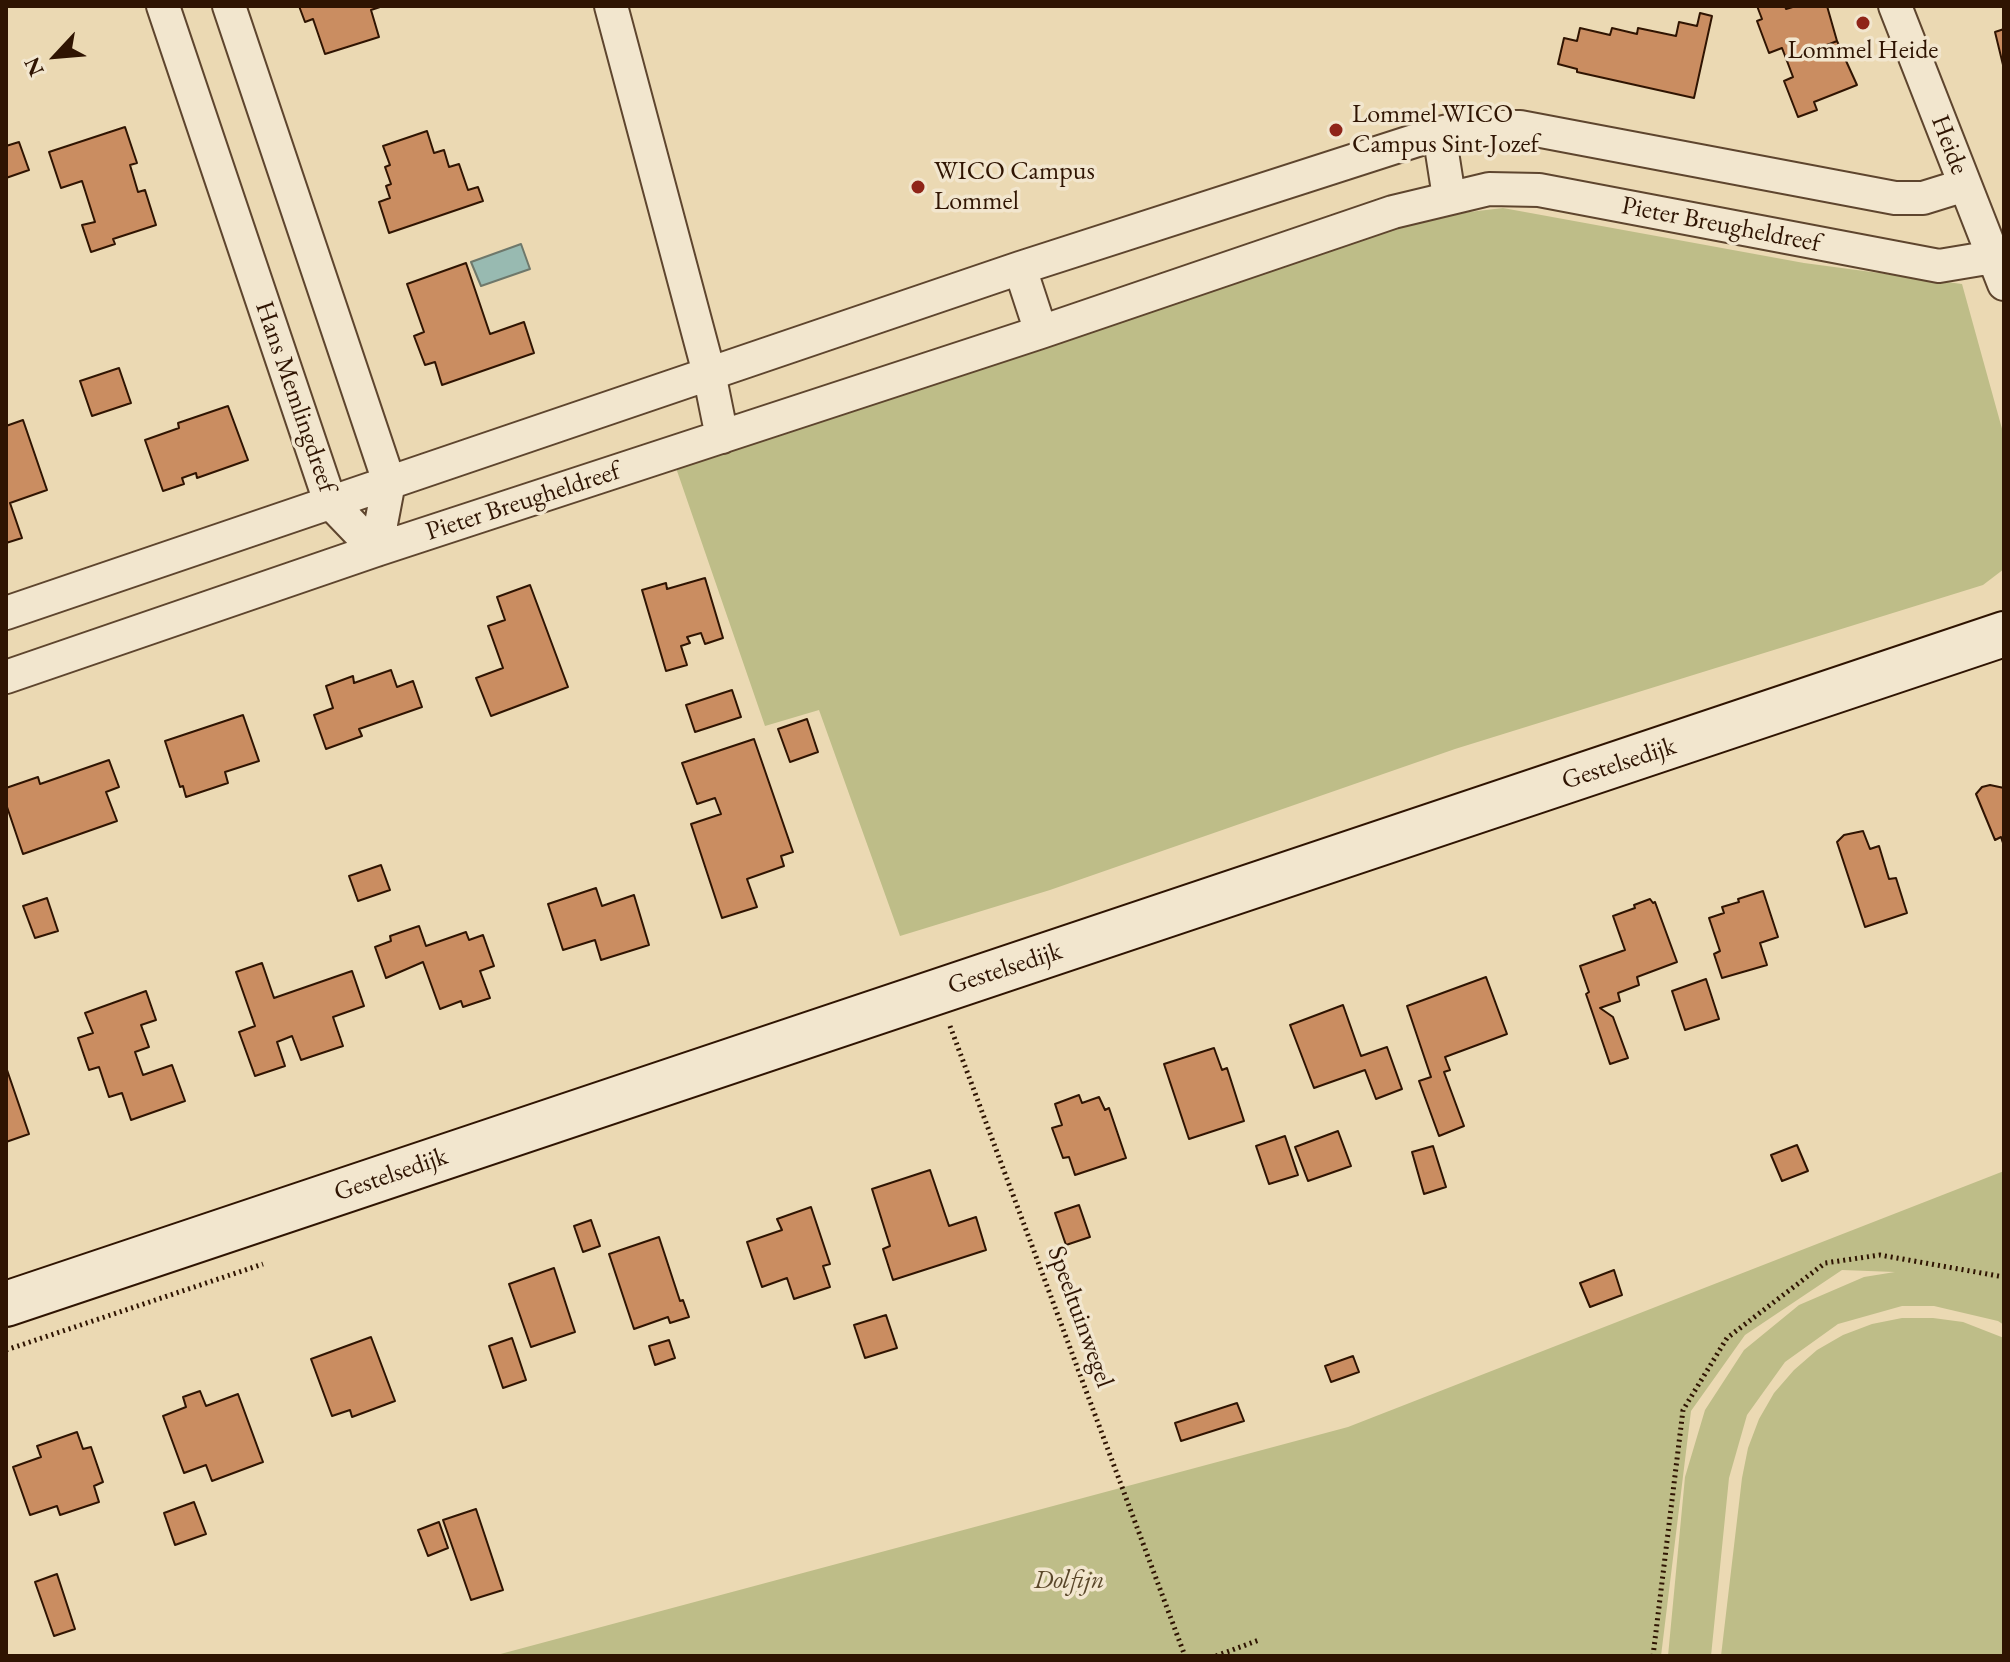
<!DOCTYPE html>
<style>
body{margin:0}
#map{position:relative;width:2010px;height:1662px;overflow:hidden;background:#ebd9b3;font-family:"EB Garamond",serif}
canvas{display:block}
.frame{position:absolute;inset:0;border:8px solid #2f1402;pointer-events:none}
.north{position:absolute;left:16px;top:16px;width:80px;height:80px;-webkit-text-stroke:6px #f2e6ce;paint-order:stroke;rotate:244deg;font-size:22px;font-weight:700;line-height:32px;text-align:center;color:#2f1402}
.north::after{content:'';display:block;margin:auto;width:28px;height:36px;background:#2f1402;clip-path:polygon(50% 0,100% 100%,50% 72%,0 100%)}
</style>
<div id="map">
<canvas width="2010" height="1662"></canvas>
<div class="frame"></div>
<div class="north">N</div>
</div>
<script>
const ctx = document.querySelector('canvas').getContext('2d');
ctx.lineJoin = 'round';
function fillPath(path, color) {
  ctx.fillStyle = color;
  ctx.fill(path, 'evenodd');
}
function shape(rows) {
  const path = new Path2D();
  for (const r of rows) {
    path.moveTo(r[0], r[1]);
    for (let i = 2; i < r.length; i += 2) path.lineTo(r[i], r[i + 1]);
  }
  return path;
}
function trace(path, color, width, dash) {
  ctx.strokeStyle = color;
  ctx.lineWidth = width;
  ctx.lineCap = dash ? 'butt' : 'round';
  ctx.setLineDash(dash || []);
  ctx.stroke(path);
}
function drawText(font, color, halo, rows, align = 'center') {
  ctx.font = font + ' "EB Garamond",serif';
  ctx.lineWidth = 7;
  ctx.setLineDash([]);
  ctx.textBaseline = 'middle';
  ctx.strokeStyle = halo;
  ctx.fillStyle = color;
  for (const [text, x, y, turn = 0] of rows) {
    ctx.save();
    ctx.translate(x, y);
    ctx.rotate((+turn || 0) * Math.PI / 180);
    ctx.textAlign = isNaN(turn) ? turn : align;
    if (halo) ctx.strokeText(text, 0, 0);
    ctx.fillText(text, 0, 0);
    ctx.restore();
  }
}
const green = shape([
 [1503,208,1804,263,1962,284,2004,436,2004,569,1983,585,1455,749,1050,890,900,936,819,710,765,726,675,465,1435,216],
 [2004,1171,2004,1325,1998,1321,1934,1306,1902,1306,1838,1324,1785,1362,1747,1415,1729,1478,1711,1656,1668,1656,1685,1477,1705,1410,1744,1350,1799,1305,1864,1277,1895,1272,1842,1270,1745,1335,1691,1411,1661,1656,493,1656,1348,1427],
 [1902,1318,1933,1318,1963,1322,2004,1338,2004,1656,1721,1656,1742,1478,1748,1448,1759,1419,1774,1393,1794,1370,1817,1350,1843,1335,1872,1324]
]);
const water = shape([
 [521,244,530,269,481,286,471,262,521,244]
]);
const building = shape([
 [299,6,383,6,371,10,379,37,325,54,313,19,305,22,299,6],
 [1757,6,1785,6,1786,9,1796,6,1827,6,1837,41,1787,61,1782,48,1769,53,1757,21,1762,19,1757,6],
 [1700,13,1712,16,1694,98,1577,72,1577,69,1558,64,1564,38,1577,41,1580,28,1610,35,1612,28,1637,34,1638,28,1676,36,1679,22,1697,26,1700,13],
 [2004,29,2004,69,1995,32,2004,29],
 [1837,41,1857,85,1814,102,1817,110,1798,117,1784,81,1793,77,1787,61,1837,41],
 [125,127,137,163,130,165,138,192,145,190,156,225,113,239,115,244,91,252,82,225,95,222,82,181,61,188,49,152,125,127],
 [427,131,434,153,444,150,449,167,459,164,468,190,478,187,483,201,389,233,379,202,390,198,386,186,391,184,385,167,390,165,383,146,427,131],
 [19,142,29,170,6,178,6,146,19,142],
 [466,263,490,334,524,322,534,353,442,385,435,362,425,365,414,336,424,332,407,284,466,263],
 [119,368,131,403,92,416,80,381,119,368],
 [228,406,248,460,197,478,196,473,182,478,184,484,163,491,145,440,179,428,178,423,228,406],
 [23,420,47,490,10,503,22,538,6,543,6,426,23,420],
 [705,578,723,638,705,644,701,633,687,637,690,643,681,646,687,665,666,671,642,590,666,583,667,589,705,578],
 [530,585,568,687,491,716,476,678,503,668,488,626,505,620,497,597,530,585],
 [391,670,397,687,413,681,422,707,359,729,362,736,326,749,314,715,333,708,326,686,353,676,354,683,391,670],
 [732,690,741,717,695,732,686,705,732,690],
 [243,715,259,761,225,772,228,783,186,797,183,786,180,787,165,741,243,715],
 [807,719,818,752,790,762,778,729,807,719],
 [754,739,793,852,781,856,784,866,747,879,757,907,722,918,691,824,721,814,715,798,697,804,682,763,754,739],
 [109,760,119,787,106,792,117,821,23,854,6,804,6,788,38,777,40,784,109,760],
 [1990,785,2004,788,2004,846,2001,837,1995,840,1976,794,1982,787,1990,785],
 [1863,831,1870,849,1879,846,1889,879,1896,878,1907,913,1865,927,1837,842,1844,835,1863,831],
 [381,865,390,890,358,901,349,876,381,865],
 [596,888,602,906,634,895,649,945,601,960,595,940,563,950,548,904,596,888],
 [1763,891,1778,937,1760,943,1767,965,1722,978,1714,954,1720,951,1709,918,1724,913,1722,907,1739,902,1738,899,1763,891],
 [47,898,58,931,35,938,23,906,47,898],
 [1650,899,1653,903,1655,902,1677,962,1637,977,1639,985,1618,993,1620,1001,1600,1008,1613,1017,1628,1058,1610,1064,1586,994,1589,992,1580,966,1625,950,1613,916,1635,908,1634,905,1650,899],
 [419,926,426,946,466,932,469,940,483,935,494,966,480,971,490,998,463,1007,461,1001,440,1009,423,962,386,978,375,947,391,941,390,936,419,926],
 [262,963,274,998,352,971,364,1006,333,1017,343,1046,301,1060,292,1036,277,1042,285,1066,255,1076,239,1032,255,1026,236,972,262,963],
 [1486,977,1507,1034,1445,1057,1450,1070,1444,1072,1464,1126,1439,1136,1419,1081,1431,1077,1407,1006,1486,977],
 [1706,979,1719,1019,1685,1030,1672,991,1706,979],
 [146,991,156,1020,141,1025,149,1047,135,1052,143,1075,172,1065,185,1101,131,1120,122,1093,109,1097,99,1067,89,1070,78,1038,93,1033,85,1013,146,991],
 [1343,1005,1361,1056,1387,1047,1402,1089,1376,1099,1365,1070,1314,1088,1290,1025,1343,1005],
 [1214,1048,1222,1070,1227,1068,1244,1121,1189,1139,1164,1064,1214,1048],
 [6,1067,29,1134,6,1142,6,1067],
 [1079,1095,1082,1103,1099,1097,1105,1110,1109,1108,1126,1158,1075,1175,1069,1157,1063,1158,1052,1128,1062,1125,1055,1104,1079,1095],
 [1338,1131,1351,1166,1308,1181,1295,1147,1338,1131],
 [1285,1136,1298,1175,1269,1184,1256,1146,1285,1136],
 [1797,1145,1808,1171,1782,1181,1771,1155,1797,1145],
 [1433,1146,1446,1187,1424,1194,1412,1152,1433,1146],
 [930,1170,949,1226,976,1217,986,1250,893,1280,883,1249,890,1246,872,1189,930,1170],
 [1079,1205,1090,1237,1066,1245,1055,1213,1079,1205],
 [811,1207,830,1264,823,1266,830,1287,794,1299,787,1278,762,1287,747,1242,782,1230,777,1219,811,1207],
 [591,1220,600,1246,583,1252,574,1226,591,1220],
 [659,1237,680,1301,683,1300,689,1317,670,1323,668,1317,634,1329,609,1254,659,1237],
 [554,1268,575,1332,531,1347,509,1284,554,1268],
 [1614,1270,1622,1295,1590,1307,1580,1283,1614,1270],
 [886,1315,897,1348,865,1358,854,1325,886,1315],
 [371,1337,395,1401,352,1417,350,1410,332,1416,311,1359,371,1337],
 [512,1338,526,1380,503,1388,489,1346,512,1338],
 [669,1340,675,1358,655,1365,649,1346,669,1340],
 [1353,1356,1359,1372,1331,1382,1325,1366,1353,1356],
 [200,1391,206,1406,238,1394,263,1462,212,1481,206,1465,184,1473,163,1416,186,1407,183,1397,200,1391],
 [1237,1403,1244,1421,1181,1441,1175,1423,1237,1403],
 [77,1432,83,1449,91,1447,103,1482,94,1486,99,1502,60,1515,57,1506,30,1515,13,1467,41,1457,37,1446,77,1432],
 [194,1502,206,1534,175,1545,164,1513,194,1502],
 [476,1509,503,1590,471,1600,443,1520,476,1509],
 [439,1522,448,1548,428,1556,418,1530,439,1522],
 [57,1574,75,1629,54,1636,35,1582,57,1574]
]);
const path = shape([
 [950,1026,1185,1656],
 [6,1350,263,1264],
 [1216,1656,1259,1640],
 [1653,1656,1683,1410,1727,1338,1825,1263,1880,1255,2004,1277]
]);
const minor = shape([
 [163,6,330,502,376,550],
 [229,6,389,482,376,550],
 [611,6,709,373,722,437],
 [1895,6,2004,284],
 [1439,133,1449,197],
 [1020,268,1041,332],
 [6,613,1020,268,1439,133,1469,127,1520,127,1895,198,1923,198,1965,185],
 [6,677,376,550,1041,332,1393,212,1489,189,1539,190,1939,266,1993,257]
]);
const secondary = shape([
 [6,1304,2004,634]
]);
const markers = [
 [1863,23,8,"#8f2418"],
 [1336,130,8,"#8f2418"],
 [918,187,8,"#8f2418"]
];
const poiNames = [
 ["Lommel Heide",1863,51,"center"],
 ["Lommel WICO",1352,115],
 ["Campus Sint-Jozef",1352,145],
 ["WICO Campus",934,172],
 ["Lommel",934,202]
];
const streetNames = [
 ["Heide",1949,145,69],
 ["Pieter Breugheldreef",1721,225,11],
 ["Hans Memlingdreef",295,397,71],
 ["Pieter Breugheldreef",523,502,-18],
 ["Gestelsedijk",1619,764,-18],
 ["Gestelsedijk",1005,969,-18],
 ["Gestelsedijk",391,1175,-19],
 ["Speeltuinwegel",1080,1317,70]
];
const parkNames = [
 ["Dolfijn",1069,1581]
];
fillPath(green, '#bebd88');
fillPath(water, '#98bab1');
trace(water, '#6e786b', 2);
fillPath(building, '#ca8d61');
trace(building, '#2f1402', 2);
trace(minor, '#5e452e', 36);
trace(secondary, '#2f1402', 48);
trace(path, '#2f1402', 5, [2, 4]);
trace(minor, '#f2e6ce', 32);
trace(secondary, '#f2e6ce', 44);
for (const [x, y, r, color] of markers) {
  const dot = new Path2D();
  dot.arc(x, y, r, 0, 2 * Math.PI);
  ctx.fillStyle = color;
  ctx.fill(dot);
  trace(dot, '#f2e6ce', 3);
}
drawText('26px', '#2f1402', '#f2e6ce', poiNames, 'left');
drawText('26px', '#2f1402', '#f2e6ce', streetNames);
drawText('italic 26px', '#5a472a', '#f2e6ce', parkNames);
</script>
